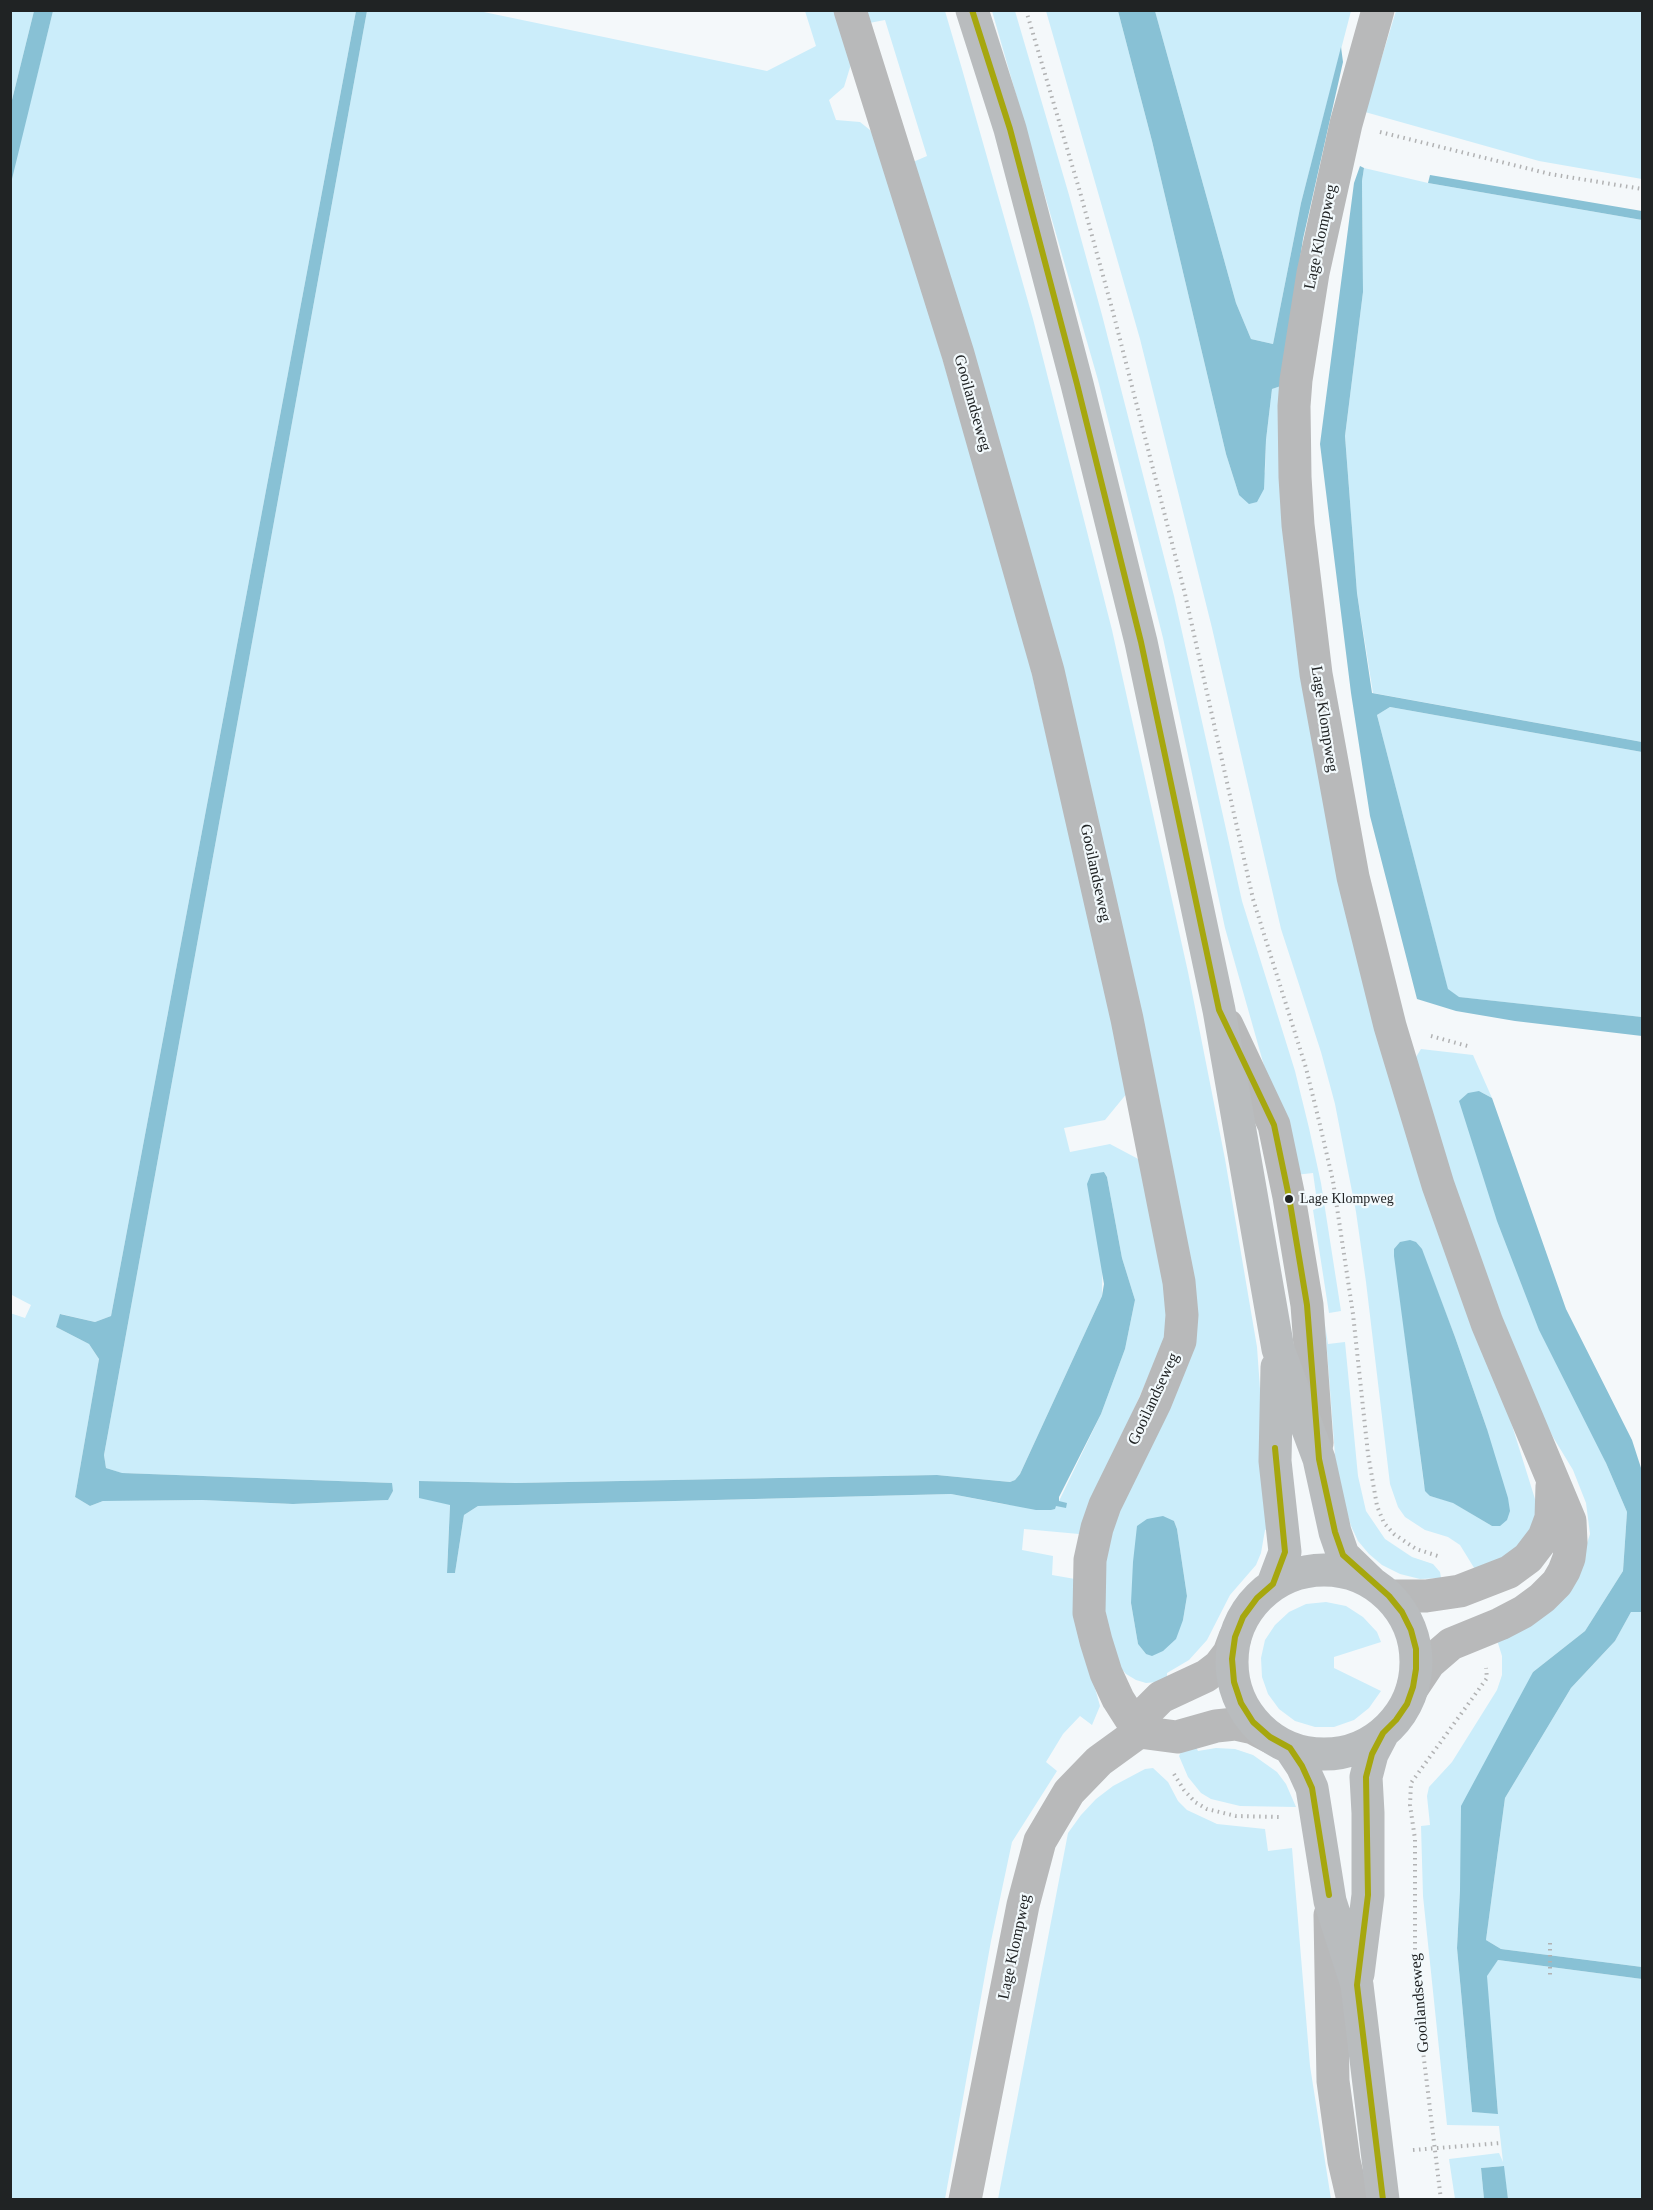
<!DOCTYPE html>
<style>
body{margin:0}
#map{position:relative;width:1653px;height:2210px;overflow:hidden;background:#f4f8fa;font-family:"Times New Roman",serif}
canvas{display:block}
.frame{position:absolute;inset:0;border:12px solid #202324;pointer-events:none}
</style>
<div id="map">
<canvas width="1653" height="2210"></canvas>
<div class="frame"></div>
</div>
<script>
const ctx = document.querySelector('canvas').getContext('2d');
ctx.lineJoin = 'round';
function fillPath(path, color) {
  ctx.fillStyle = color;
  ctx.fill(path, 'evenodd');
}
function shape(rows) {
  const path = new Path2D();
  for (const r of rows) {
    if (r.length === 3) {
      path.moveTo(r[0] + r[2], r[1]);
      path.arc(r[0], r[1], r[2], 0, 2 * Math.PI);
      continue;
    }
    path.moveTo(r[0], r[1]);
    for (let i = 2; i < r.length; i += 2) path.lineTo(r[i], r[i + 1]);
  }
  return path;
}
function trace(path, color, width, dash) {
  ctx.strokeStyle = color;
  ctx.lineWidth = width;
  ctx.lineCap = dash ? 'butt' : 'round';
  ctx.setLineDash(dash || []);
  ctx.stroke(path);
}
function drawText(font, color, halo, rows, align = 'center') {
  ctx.font = font + ' "Times New Roman",serif';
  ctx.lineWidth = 4.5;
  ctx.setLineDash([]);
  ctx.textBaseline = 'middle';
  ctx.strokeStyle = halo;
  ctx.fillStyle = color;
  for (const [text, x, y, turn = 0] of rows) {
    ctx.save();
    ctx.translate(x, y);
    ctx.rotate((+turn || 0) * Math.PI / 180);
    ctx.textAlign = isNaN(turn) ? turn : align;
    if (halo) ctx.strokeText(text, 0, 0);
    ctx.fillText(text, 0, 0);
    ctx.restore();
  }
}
const green = shape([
 [11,10,34,11,11,104,10,11],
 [53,11,356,11,111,1316,95,1322,61,1314,56,1327,89,1344,99,1359,75,1497,90,1506,103,1501,202,1500,293,1504,387,1500,393,1491,391,1483,121,1473,106,1468,104,1455,367,11,479,11,767,71,816,46,805,11,836,11,852,61,844,87,829,100,836,120,860,122,870,130,880,147,1033,665,1128,1092,1105,1120,1064,1128,1070,1152,1110,1144,1142,1161,1163,1270,1168,1332,1079,1534,1024,1529,1022,1550,1053,1556,1052,1575,1075,1579,1088,1663,1100,1706,1092,1725,1080,1716,1063,1734,1046,1762,1057,1771,1012,1842,991,1941,945,2199,11,2199,10,1313,25,1318,31,1305,10,1294,10,183],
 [1104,1172,1107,1177,1122,1258,1135,1300,1125,1349,1101,1414,1059,1501,1051,1510,1003,1504,951,1494,478,1506,464,1515,455,1573,447,1572,450,1504,420,1481,516,1483,937,1475,1010,1482,1015,1480,1020,1474,1102,1296],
 [865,11,945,11,962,69,1033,319,1112,630,1188,972,1225,1159,1257,1347,1270,1528,1265,1530,1261,1553,1256,1565,1230,1595,1207,1640,1189,1660,1167,1673,1167,1679,1157,1682,1146,1683,1136,1680,1126,1674,1118,1665,1106,1628,1103,1574,1112,1523,1190,1354,913,162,927,156,885,20,869,23],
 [1174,1521,1177,1529,1187,1596,1183,1620,1146,1654,1138,1644,1131,1603],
 [992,11,1015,11,1069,195,1102,315,1174,596,1242,901,1295,1071,1309,1128,1321,1183,1341,1311,1329,1313,1313,1210,1318,1208,1313,1173,1295,1175,1225,928,1163,638,1098,380],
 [1046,11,1118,11,1152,141,1226,454,1239,495,1265,472,1266,440,1272,389,1281,386,1295,597,1496,1374,1535,1499,1537,1516,1518,1551,1476,1571,1460,1545,1448,1537,1425,1530,1405,1517,1398,1507,1390,1484,1366,1282,1356,1212,1335,1104,1321,1052,1281,929,1212,628,1140,339],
 [1394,1249,1421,1249,1455,1337,1487,1429,1492,1526,1452,1502,1430,1496,1424,1485],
 [1155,11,1351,11,1301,203,1273,344,1251,339,1236,303],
 [1396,11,1642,11,1642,179,1539,161,1365,112],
 [1364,168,1428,183,1642,220,1642,742,1373,693,1357,593,1345,436,1363,292,1362,181],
 [1390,707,1642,752,1642,1017,1458,997,1448,990,1377,715],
 [1421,1049,1473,1055,1492,1098,1479,1091,1606,1463,1627,1512,1623,1571,1585,1631,1533,1672,1460,1890,1457,1948,1472,2112,1498,2113,1486,1976,1498,1960,1642,1979,1642,2199,1508,2199,1503,2166,1481,2168,1484,2199,1455,2199,1449,2159,1499,2153,1503,2162,1499,2126,1447,2125,1423,1896,1421,1826,1430,1825,1427,1796,1429,1787,1452,1762,1497,1690,1502,1675,1502,1656,1497,1640,1580,1565,1590,1534,1586,1503,1573,1470,1553,1437,1503,1339,1411,1065],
 [1325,1325,1328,1344,1345,1342,1358,1476,1366,1511,1385,1539,1412,1557,1433,1564,1440,1572,1441,1578,1420,1579,1400,1574,1382,1565,1369,1554,1358,1541,1351,1526,1337,1481],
 [1326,1602,1346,1606,1363,1617,1377,1632,1381,1642,1334,1657,1334,1668,1381,1691,1369,1708,1354,1720,1334,1727,1315,1727,1295,1721,1279,1709,1268,1694,1262,1677,1261,1658,1265,1640,1275,1625,1289,1612,1306,1604],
 [1631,1612,1642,1612,1642,1967,1501,1949,1486,1940,1505,1798,1571,1688,1615,1641],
 [1196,1747,1198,1751,1216,1748,1235,1749,1253,1755,1277,1772,1286,1784,1296,1807,1240,1806,1211,1799,1201,1793,1188,1777,1179,1756,1181,1752],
 [1153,1768,1168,1782,1178,1801,1187,1810,1217,1824,1265,1829,1268,1851,1292,1848,1310,2066,1331,2199,998,2199,1068,1833,1081,1815,1096,1799,1113,1786,1145,1769]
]);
const water = shape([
 [34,11,53,11,11,183,11,104],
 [356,11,367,11,104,1455,106,1468,122,1473,392,1483,393,1491,388,1500,293,1504,202,1500,103,1501,90,1506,75,1497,99,1359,89,1344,56,1327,60,1314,95,1322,111,1316],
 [1118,11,1155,11,1236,303,1251,339,1273,344,1301,203,1341,47,1343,62,1303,239,1281,386,1272,389,1266,440,1264,489,1257,502,1249,504,1239,495,1226,454,1152,141],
 [1360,166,1364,168,1362,181,1363,292,1345,436,1357,593,1372,693,1642,742,1642,752,1390,707,1377,715,1448,989,1459,997,1642,1017,1642,1036,1515,1021,1456,1011,1417,999,1370,816,1351,693,1320,444,1354,183],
 [1430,175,1642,211,1642,220,1428,183],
 [1479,1091,1492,1098,1566,1309,1632,1440,1642,1471,1642,1612,1631,1612,1615,1641,1571,1688,1505,1798,1486,1940,1501,1949,1642,1967,1642,1979,1498,1960,1487,1976,1498,2114,1472,2112,1457,1948,1460,1890,1461,1806,1533,1672,1585,1631,1623,1571,1627,1512,1606,1463,1539,1330,1497,1221,1459,1101,1468,1093],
 [1104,1172,1107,1177,1122,1258,1135,1300,1125,1349,1101,1414,1059,1497,1059,1501,1067,1503,1066,1508,1056,1506,1055,1509,1051,1510,1036,1510,951,1494,478,1506,464,1515,455,1573,447,1573,450,1505,419,1498,419,1481,516,1483,937,1475,1010,1482,1015,1480,1020,1474,1102,1296,1104,1284,1087,1184,1091,1174],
 [1410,1240,1416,1242,1422,1249,1455,1337,1487,1429,1508,1498,1510,1511,1507,1520,1500,1526,1492,1526,1453,1503,1430,1496,1425,1491,1394,1256,1394,1249,1400,1242],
 [1163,1516,1174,1521,1177,1529,1187,1596,1183,1620,1176,1639,1163,1651,1152,1656,1146,1654,1138,1644,1131,1603,1133,1562,1137,1526,1147,1519],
 [1504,2166,1508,2199,1484,2199,1481,2168]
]);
const path = shape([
 [1026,10,1080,192,1113,312,1185,594,1253,899,1306,1068,1320,1125,1333,1181,1353,1314,1368,1454,1377,1506,1384,1523,1394,1534,1416,1549,1438,1556],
 [1380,132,1550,174,1642,189],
 [1431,1036,1471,1047],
 [1174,1774,1184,1790,1195,1802,1207,1809,1236,1816,1281,1817],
 [1550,1943,1550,1977],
 [1413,2150,1501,2143],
 [1441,2200,1415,1985,1415,1839,1410,1805,1411,1783,1487,1678,1486,1668]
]);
const minor = shape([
 [850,10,958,354,1048,671,1127,1019,1179,1282,1182,1315,1180,1341,1155,1403,1105,1505,1097,1528,1090,1560,1089,1613,1096,1641,1106,1673,1118,1699,1139,1732],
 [1378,10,1346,124,1313,273,1296,380,1294,406,1295,477,1298,525,1316,674,1353,877,1390,1026,1438,1185,1487,1323,1570,1521,1571,1542,1569,1558,1564,1571,1557,1583,1542,1598,1523,1612,1500,1624,1451,1644,1429,1663,1413,1687],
 [1227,1025,1274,1125,1289,1197,1307,1305,1317,1443],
 [1389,1596,1426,1596,1460,1591,1509,1572,1528,1558,1544,1537,1551,1518,1552,1486],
 [1139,1732,1177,1737,1216,1726,1235,1724,1253,1728,1270,1737],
 [1330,1915,1333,2081,1344,2161,1353,2200],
 [965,2200,1023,1905,1040,1841,1069,1792,1099,1761,1139,1732,1147,1711,1161,1697,1206,1676,1219,1666,1229,1653,1235,1637]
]);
const major = shape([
 [972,10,1010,129,1077,384,1141,642,1219,1010,1278,1349,1319,1459,1335,1532,1343,1555,1373,1584],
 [1324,1662,92],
 [1273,1584,1285,1552,1275,1461,1277,1367],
 [1290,1748,1302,1766,1312,1788,1330,1901,1357,1985,1383,2200],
 [1358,1974,1368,1895,1368,1813,1366,1777,1372,1754,1383,1733]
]);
const bus1 = shape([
 [972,10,1010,129,1077,384,1141,642,1219,1010,1274,1125,1289,1197,1307,1305,1319,1459,1335,1532,1343,1555,1389,1596,1402,1612,1411,1630,1416,1649,1416,1669,1413,1687,1407,1704,1396,1720,1383,1733,1372,1754,1366,1777,1368,1895,1357,1985,1383,2200],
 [1275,1448,1285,1552,1273,1584,1257,1598,1243,1617,1235,1637,1232,1659,1234,1682,1241,1703,1253,1722,1270,1737,1290,1748,1302,1766,1312,1788,1329,1895]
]);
const markers = [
 [1289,1199,5,"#202324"]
];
const busNames = [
 ["Lage Klompweg",1300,1199]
];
const streetNames = [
 ["Lage Klompweg",1321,237,-78],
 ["Gooilandseweg",972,403,74],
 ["Lage Klompweg",1324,719,81],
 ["Gooilandseweg",1095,873,78],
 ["Gooilandseweg",1154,1399,-65],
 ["Lage Klompweg",1015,1947,-78],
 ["Gooilandseweg",1420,2003,-95]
];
fillPath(green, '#cbedfa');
fillPath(water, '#88c1d5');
trace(path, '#b1b2b3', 4, [1.5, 4.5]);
trace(minor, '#b8b9ba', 33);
trace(major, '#b9bcbe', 33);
trace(bus1, '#a6a70e', 6);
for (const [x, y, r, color] of markers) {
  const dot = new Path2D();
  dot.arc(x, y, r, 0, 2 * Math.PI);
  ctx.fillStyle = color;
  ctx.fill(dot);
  trace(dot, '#f2f9fc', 2);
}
drawText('14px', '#202324', '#f2f9fc', busNames, 'left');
drawText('16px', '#202324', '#f2f9fc', streetNames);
</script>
